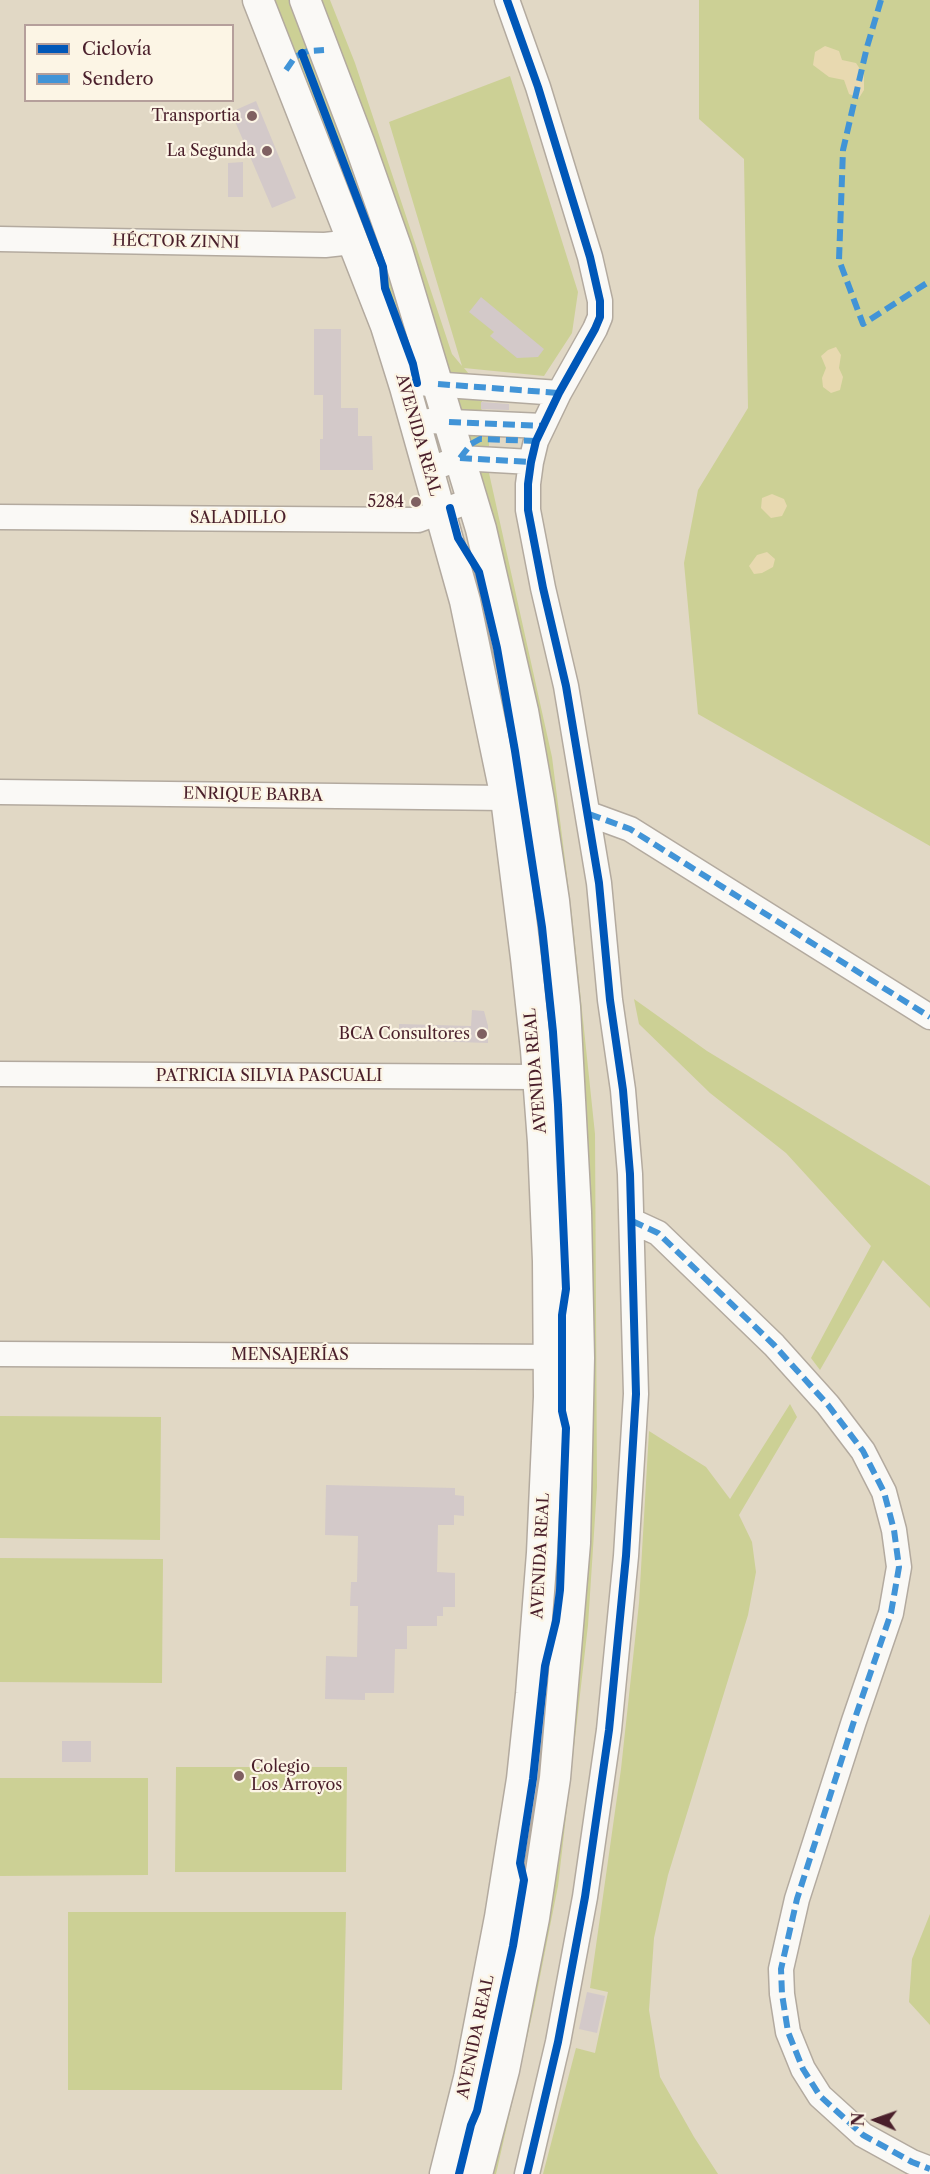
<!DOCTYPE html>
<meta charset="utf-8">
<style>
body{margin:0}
#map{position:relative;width:930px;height:2174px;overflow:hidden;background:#e1d8c5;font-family:"Libre Caslon Text",serif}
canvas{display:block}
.legend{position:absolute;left:24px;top:24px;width:210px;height:78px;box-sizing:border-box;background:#fcf5e5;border:2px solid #b59f9b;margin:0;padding:8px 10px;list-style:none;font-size:18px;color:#4a1f2b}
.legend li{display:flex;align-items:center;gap:12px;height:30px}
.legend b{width:30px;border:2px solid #b59f9b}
.north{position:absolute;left:846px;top:2090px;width:60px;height:60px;-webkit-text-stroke:4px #fcf5e5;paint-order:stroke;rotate:272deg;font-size:16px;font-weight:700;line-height:24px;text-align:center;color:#4a1f2b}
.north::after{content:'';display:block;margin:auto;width:21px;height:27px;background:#4a1f2b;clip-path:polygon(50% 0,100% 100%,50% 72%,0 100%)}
</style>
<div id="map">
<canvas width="930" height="2174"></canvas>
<ul class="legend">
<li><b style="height:8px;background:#0057b8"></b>Ciclovía</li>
<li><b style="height:8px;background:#4194d7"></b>Sendero</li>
</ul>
<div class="north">N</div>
</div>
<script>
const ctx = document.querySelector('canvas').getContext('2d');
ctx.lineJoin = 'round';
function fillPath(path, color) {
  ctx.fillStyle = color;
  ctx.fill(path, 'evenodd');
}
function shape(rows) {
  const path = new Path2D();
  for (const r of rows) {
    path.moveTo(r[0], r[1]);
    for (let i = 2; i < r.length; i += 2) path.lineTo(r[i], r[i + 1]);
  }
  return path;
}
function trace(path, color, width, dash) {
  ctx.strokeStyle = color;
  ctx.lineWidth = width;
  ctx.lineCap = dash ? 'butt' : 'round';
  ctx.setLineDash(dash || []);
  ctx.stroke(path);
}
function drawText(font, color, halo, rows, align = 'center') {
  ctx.font = font + ' "Libre Caslon Text",serif';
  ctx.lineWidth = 4.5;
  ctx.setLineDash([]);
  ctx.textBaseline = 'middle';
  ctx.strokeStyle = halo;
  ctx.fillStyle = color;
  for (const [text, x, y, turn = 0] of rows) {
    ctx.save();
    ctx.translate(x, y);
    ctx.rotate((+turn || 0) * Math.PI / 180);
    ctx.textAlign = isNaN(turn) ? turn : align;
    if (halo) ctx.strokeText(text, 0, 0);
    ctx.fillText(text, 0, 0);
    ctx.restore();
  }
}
const green = shape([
 [265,0,297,0,419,363,410,366],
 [305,0,330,0,355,63,452,354,462,366,389,122,510,76,578,292,572,333,544,376,464,368,474,380,482,398,481,420,489,434,489,473,552,757,572,915,595,1134,597,1487,588,1625,558,1886,534,2007,496,2174,477,2174,555,1778,576,1212,523,711],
 [699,0,930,0,930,846,698,714,684,563,698,490,748,408,744,159,699,119],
 [634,999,707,1051,930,1186,930,1308,883,1260,820,1370,811,1358,871,1246,786,1153,710,1093,639,1024],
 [790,1404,797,1417,739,1515,752,1542,756,1572,748,1615,668,1875,654,1938,649,2010,660,2077,694,2137,718,2174,543,2174,576,2048,595,2053,608,1992,590,1988,621,1769,639,1603,649,1431,706,1467,730,1499],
 [0,1416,161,1417,160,1540,0,1538],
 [0,1558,163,1559,162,1683,0,1682],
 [176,1767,347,1767,346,1872,175,1872],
 [0,1778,148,1778,148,1875,0,1876],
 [68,1912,346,1912,342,2090,68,2090],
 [930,1914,930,2025,909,2002,912,1959]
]);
const sand = shape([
 [825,46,839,51,842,60,856,63,864,75,864,90,859,98,849,94,844,80,829,77,813,65,815,52],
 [836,347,841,355,839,368,843,377,840,390,831,393,823,387,822,378,826,368,821,356,828,350],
 [772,494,784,499,787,506,782,516,771,518,761,508,762,498],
 [767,552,775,559,773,567,762,573,754,574,749,566,757,555]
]);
const building = shape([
 [256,101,296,198,272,208,231,112],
 [243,162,243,197,228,197,228,163],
 [481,297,544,349,538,357,517,358,490,336,494,332,469,312],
 [314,329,341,329,341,408,358,408,358,436,372,436,373,470,320,470,320,439,323,439,323,395,314,395],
 [481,402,509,404,509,410,481,409],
 [472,1010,484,1011,488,1026,488,1043,399,1040,399,1024,471,1026],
 [326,1485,455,1488,455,1495,464,1496,464,1516,454,1515,454,1525,438,1525,437,1572,455,1573,455,1607,443,1607,443,1616,437,1616,437,1626,407,1626,407,1649,395,1649,394,1693,365,1693,365,1700,325,1699,326,1656,357,1657,358,1606,350,1606,351,1582,357,1582,358,1536,325,1535],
 [62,1741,91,1741,91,1762,62,1762],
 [587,1992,605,1996,597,2033,579,2029]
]);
const minor = shape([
 [507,0,538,87,590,257,600,301,600,317,595,329,559,393,536,441,531,462,528,484,528,510,543,588,566,686,599,883,610,1000,623,1090,630,1174,636,1394,626,1556,609,1730,585,1897,558,2042,527,2174],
 [0,239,325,245,352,242],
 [405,387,417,383,559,393],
 [416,426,429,421,543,426],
 [428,470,460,458,531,462],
 [0,517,418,520,472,500],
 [0,792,506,798],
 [589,814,630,829,930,1017],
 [0,1074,537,1077],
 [632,1221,658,1233,774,1345,828,1405,863,1451,884,1492,894,1530,899,1567,891,1613,854,1721,797,1899,781,1969,782,1994,788,2032,803,2069,820,2096,863,2135,912,2162,930,2169],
 [0,1354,565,1357]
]);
const major = shape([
 [258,0,386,326,405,387,465,601,506,798,526,958,536,1050,543,1142,548,1261,549,1397,542,1553,531,1694,522,1779,500,1917,469,2078,445,2174],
 [305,0,359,142,397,250,481,529,523,711,539,801,554,901,565,1007,576,1212,579,1358,575,1543,555,1778,534,1918,504,2070,477,2174]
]);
const quiet = shape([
 [881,0,867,47,843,150,839,260,863,324,930,281],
 [286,70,295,57,308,51,324,50],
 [438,384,559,393],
 [449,422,543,426],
 [460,458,471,444,480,439,536,441],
 [460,458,531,462],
 [589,814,630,829,930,1017],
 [632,1221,658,1233,774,1345,828,1405,863,1451,884,1492,894,1530,899,1567,891,1613,854,1721,797,1899,781,1969,782,1994,788,2032,803,2069,820,2096,863,2135,912,2162,930,2169]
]);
const cycleway = shape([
 [507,0,538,87,590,257,600,301,600,317,595,329,559,393,536,441,531,462,528,484,528,510,543,588,566,686,599,883,610,1000,623,1090,630,1174,636,1394,626,1556,609,1730,585,1897,558,2042,527,2174],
 [302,53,383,267,385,288,413,364,417,383],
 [450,508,458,538,479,572,497,648,515,751,542,927,553,1032,558,1105,566,1289,562,1315,562,1411,566,1428,560,1590,556,1621,545,1666,533,1779,520,1863,524,1880,513,1946,477,2111,471,2125,459,2174]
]);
const markers = [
 [252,116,6,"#7f6061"],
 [267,151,6,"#7f6061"],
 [416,502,6,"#7f6061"],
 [482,1034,6,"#7f6061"],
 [239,1776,6,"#7f6061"]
];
const poiNames = [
 ["Transportia",240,116],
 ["La Segunda",255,151],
 ["5284",404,502],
 ["BCA Consultores",470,1034],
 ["Colegio",251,1767,"left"],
 ["Los Arroyos",251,1785,"left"]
];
const streetNames = [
 ["HÉCTOR ZINNI",176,242,1],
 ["AVENIDA REAL",418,435,74],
 ["SALADILLO",238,518],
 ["ENRIQUE BARBA",253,795,1],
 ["AVENIDA REAL",536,1071,-95],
 ["PATRICIA SILVIA PASCUALI",269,1076],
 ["MENSAJERÍAS",290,1355],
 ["AVENIDA REAL",541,1556,-87],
 ["AVENIDA REAL",476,2037,-78]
];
fillPath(green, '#ccd095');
fillPath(sand, '#e8d9b0');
fillPath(building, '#d3c9c9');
trace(minor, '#b3aa9f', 27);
trace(major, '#b3aa9f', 33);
trace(minor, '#faf9f6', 24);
trace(major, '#faf9f6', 30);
trace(quiet, '#4194d7', 6, [12, 6]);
trace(cycleway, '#0057b8', 8);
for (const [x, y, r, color] of markers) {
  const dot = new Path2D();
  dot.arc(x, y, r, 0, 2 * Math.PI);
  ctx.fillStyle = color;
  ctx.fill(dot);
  trace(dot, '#fcf5e5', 2);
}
drawText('16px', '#4a1f2b', '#fcf5e5', poiNames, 'right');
drawText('16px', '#4a1f2b', '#fcf5e5', streetNames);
</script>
